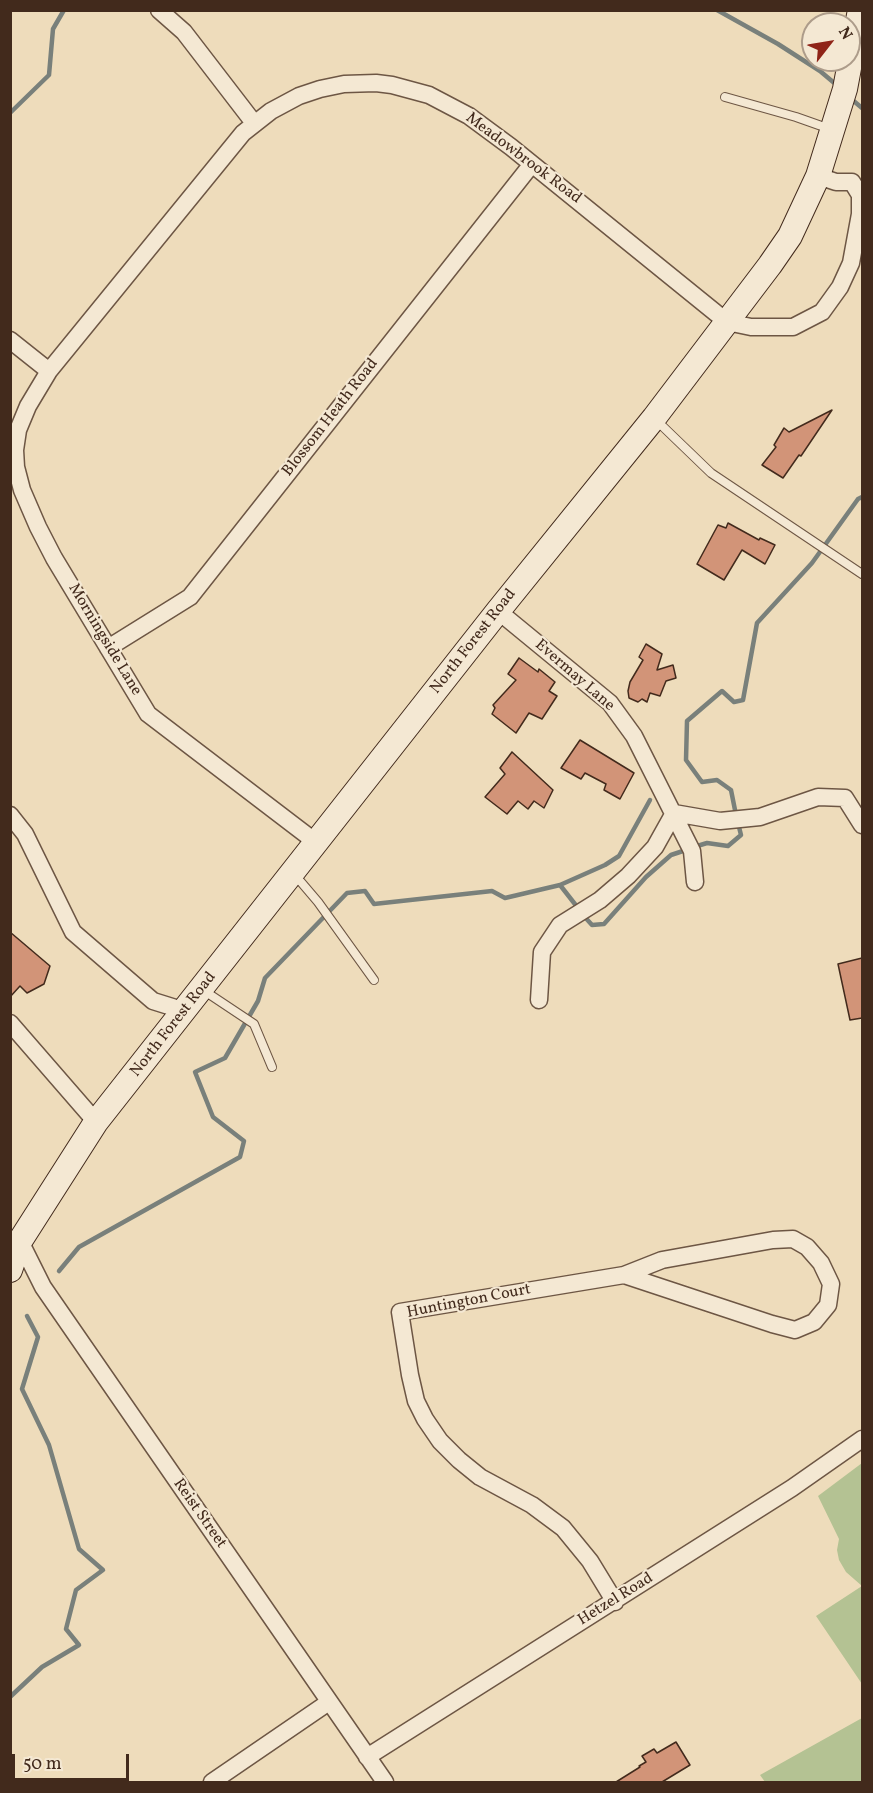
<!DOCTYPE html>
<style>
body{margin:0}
#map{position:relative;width:873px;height:1793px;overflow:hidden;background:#eedcbb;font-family:Vollkorn,serif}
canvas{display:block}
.frame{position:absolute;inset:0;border:12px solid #422a1c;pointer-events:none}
.north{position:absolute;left:801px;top:12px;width:60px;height:60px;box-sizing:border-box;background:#f4e8d3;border:2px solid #ad9c8a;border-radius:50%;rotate:59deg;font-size:16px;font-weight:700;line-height:24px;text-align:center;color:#422a1c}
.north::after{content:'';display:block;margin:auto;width:21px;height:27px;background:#8f2418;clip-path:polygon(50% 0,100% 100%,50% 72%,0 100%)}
.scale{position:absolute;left:12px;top:1754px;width:117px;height:27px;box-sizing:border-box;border:3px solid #422a1c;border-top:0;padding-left:8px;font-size:18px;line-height:21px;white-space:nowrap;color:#422a1c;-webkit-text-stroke:4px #f4e8d3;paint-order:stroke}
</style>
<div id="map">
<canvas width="873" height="1793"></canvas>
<div class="frame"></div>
<div class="north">N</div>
<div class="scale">50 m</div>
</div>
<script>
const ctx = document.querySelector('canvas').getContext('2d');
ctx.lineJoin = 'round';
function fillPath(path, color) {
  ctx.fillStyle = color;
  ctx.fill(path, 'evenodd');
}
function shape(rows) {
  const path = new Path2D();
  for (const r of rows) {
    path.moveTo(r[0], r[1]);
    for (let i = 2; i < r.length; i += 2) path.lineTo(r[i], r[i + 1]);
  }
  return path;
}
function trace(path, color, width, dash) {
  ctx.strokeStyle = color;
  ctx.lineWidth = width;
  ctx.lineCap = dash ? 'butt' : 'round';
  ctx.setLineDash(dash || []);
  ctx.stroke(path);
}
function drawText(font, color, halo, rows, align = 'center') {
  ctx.font = font + ' Vollkorn,serif';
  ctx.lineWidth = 4.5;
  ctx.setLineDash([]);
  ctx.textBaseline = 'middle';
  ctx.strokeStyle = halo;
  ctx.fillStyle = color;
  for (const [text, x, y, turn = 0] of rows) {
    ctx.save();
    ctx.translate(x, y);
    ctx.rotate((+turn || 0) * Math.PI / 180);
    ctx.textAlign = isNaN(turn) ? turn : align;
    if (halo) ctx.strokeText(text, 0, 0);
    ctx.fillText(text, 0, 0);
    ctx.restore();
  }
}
const green = shape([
 [862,1463,862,1684,816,1616,862,1586,846,1572,839,1560,837,1550,839,1539,818,1496],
 [862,1718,862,1782,765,1782,760,1775]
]);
const stream = shape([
 [717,10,778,44,820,71,839,87],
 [849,97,862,108],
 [10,113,49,75,53,29,64,10],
 [736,815,731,790,717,780,702,782,686,760,687,721,722,691,734,702,743,700,757,623,812,563,858,499,862,497],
 [694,847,707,843,728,846,741,835,738,823],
 [560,885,605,865,619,856,650,800],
 [583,915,592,925,604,924,646,877,671,855,686,850],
 [59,1271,79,1247,240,1157,244,1141,213,1117,195,1072,225,1058,258,1001,265,978,347,893,365,891,374,904,492,891,505,898,560,885,578,908],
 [10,1697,42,1667,79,1645,66,1629,76,1590,103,1570,79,1549,49,1445,22,1389,38,1337,27,1316]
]);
const building = shape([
 [832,410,801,456,799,455,783,478,762,465,776,447,774,445,784,428,789,432,832,410],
 [728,523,759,540,760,538,775,545,765,564,742,550,724,580,697,564,718,525,726,528,728,523],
 [646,644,662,654,657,670,673,665,676,678,666,681,660,696,650,693,647,702,642,699,638,702,629,698,628,691,630,682,643,660,639,657,646,644],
 [519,658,538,672,539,669,555,682,549,691,557,696,542,719,529,713,516,733,492,714,495,708,493,705,516,680,508,674,519,658],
 [580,740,634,773,620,799,604,790,606,784,585,773,581,779,561,768,580,740],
 [512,752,553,790,544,808,534,801,528,809,518,801,507,814,485,797,505,774,500,768,512,752],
 [10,932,50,966,44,984,27,993,20,986,10,997,10,932],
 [862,958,862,1018,850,1020,838,964,862,958],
 [676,1742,690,1765,662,1782,616,1782,640,1767,639,1766,646,1762,642,1756,654,1749,657,1753,676,1742]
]);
const service = shape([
 [725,97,796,117,830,129],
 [656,420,711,473,862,574],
 [295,875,318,902,374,980],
 [203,990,254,1024,272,1067]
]);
const minor = shape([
 [159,10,184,32,254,123],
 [10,340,49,371],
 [498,611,610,703,634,736,692,851,695,882],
 [108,648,190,597,532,164],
 [10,815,25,834,73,932,153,1001,185,1011],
 [317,843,148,714,54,558,38,527,22,490,16,467,15,450,18,430,28,406,49,371,243,133,271,111,299,96,320,89,344,84,376,83,392,85,429,95,469,116,511,147,727,322,751,327,793,327,822,312,840,287,851,263,860,214,860,195,852,182,836,182,818,176],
 [539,1000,542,952,560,925,600,900,628,876,655,847,674,813,720,821,760,817,818,797,845,798,862,825],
 [10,1023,96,1122],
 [20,1241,43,1287,385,1782],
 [615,1602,590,1561,563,1528,532,1505,480,1477,459,1460,440,1441,425,1419,416,1401,410,1375,400,1312,624,1275,662,1260,773,1240,793,1239,807,1247,821,1263,831,1284,828,1305,814,1322,795,1330,772,1324,624,1275],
 [367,1757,792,1488,862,1439],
 [212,1782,329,1702]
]);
const secondary = shape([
 [10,1270,20,1241,96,1122,498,611,654,418,770,265,790,236,818,176,845,89,860,10]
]);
const streetNames = [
 ["Meadowbrook Road",523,159,37],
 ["Blossom Heath Road",331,418,-52],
 ["Morningside Lane",104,640,59],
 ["North Forest Road",474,642,-52],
 ["Evermay Lane",574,676,41],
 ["North Forest Road",174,1025,-52],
 ["Huntington Court",469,1302,-11],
 ["Reist Street",199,1514,55],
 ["Hetzel Road",616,1600,-32]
];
fillPath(green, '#b4c293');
trace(stream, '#79807b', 4.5);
fillPath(building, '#d29478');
trace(building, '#422a1c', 1.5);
trace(service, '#6d5644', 10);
trace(minor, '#6d5644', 19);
trace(secondary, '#422a1c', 26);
trace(service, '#f4e8d3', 8);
trace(minor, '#f4e8d3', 16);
trace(secondary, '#f4e8d3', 24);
drawText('16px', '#422a1c', '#f4e8d3', streetNames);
</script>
